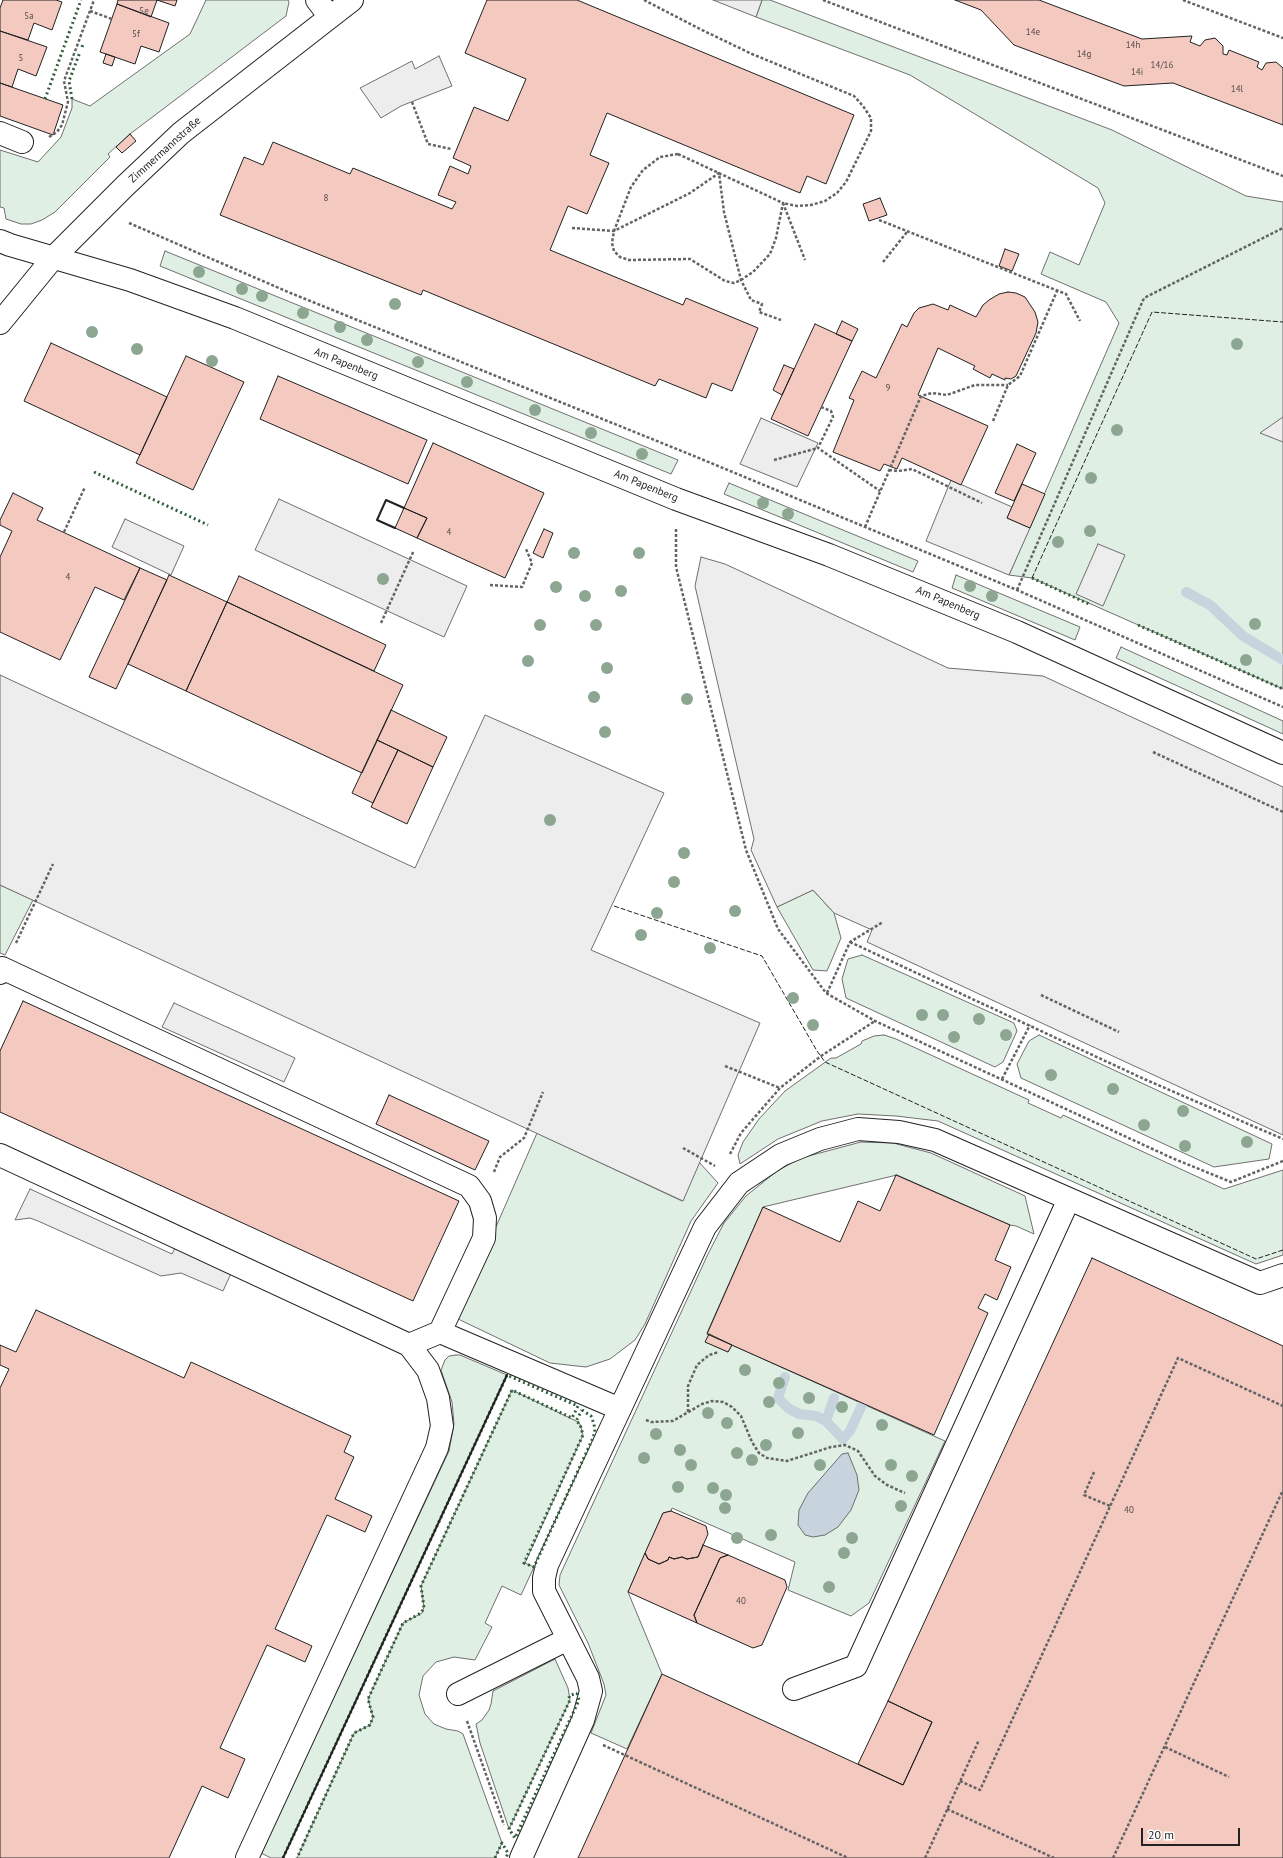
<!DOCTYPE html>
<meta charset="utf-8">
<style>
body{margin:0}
#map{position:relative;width:1283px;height:1858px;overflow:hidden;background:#fff;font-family:"PT Sans",sans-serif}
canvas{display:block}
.scale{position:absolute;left:1141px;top:1828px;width:99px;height:18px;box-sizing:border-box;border:2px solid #222;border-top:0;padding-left:5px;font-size:12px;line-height:14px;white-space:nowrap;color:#222;-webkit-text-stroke:3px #fff;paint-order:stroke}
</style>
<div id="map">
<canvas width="1283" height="1858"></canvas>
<div class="scale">20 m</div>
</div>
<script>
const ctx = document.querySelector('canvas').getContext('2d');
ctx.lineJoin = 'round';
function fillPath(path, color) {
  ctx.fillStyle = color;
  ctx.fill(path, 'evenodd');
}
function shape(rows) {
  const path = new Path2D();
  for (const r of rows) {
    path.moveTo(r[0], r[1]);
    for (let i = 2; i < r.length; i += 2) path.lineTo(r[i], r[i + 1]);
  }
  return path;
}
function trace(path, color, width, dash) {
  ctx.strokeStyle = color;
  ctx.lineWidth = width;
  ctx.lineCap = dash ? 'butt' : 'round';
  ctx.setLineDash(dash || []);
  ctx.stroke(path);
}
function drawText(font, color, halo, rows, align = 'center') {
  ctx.font = font + ' "PT Sans",sans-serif';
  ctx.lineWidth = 3;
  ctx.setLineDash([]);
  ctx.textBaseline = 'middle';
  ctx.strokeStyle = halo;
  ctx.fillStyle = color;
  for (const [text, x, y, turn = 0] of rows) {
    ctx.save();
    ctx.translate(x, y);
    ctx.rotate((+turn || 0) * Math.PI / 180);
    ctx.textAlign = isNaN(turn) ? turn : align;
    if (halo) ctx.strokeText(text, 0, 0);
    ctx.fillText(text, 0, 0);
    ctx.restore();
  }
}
const green = shape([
 [206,0,288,0,289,2,286,16,130,134,108,154,110,157,55,212,42,220,31,224,21,224,6,219,4,208,0,207,0,150,38,162,61,137,72,108,72,99,90,106,190,34,206,0],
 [762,0,770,0,1112,130,1246,196,1283,202,1283,689,1032,578,1009,575,1119,323,1106,302,1041,274,1050,252,1079,265,1105,203,1098,188,910,75,756,17,762,0],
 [165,251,678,460,671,474,160,266,165,251],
 [729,483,918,561,913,572,724,494,729,483],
 [956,575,1080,627,1075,640,952,588,956,575],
 [1121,647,1283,721,1283,734,1116,658,1121,647],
 [0,885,33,900,5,955,0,953,0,885],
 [813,890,834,913,841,938,827,971,813,970,777,907,813,890],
 [862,955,1014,1023,1017,1031,1003,1062,995,1067,846,998,842,979,848,959,862,955],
 [884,1035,896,1039,1029,1100,1028,1103,1061,1118,1063,1115,1224,1189,1283,1170,1283,1255,1256,1264,938,1121,896,1116,858,1114,822,1121,778,1139,740,1164,738,1155,743,1142,759,1119,785,1091,831,1058,836,1058,861,1044,862,1041,874,1036,884,1035],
 [1039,1035,1272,1144,1269,1159,1214,1167,1021,1078,1017,1064,1029,1041,1039,1035],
 [537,1133,682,1201,699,1162,718,1183,691,1221,645,1324,635,1340,610,1359,586,1367,550,1363,456,1318,537,1133],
 [861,1142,893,1143,931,1153,1025,1196,1034,1234,1016,1226,1010,1225,897,1175,763,1207,707,1333,709,1335,706,1342,728,1352,732,1345,945,1441,869,1603,851,1616,788,1590,795,1562,672,1508,671,1511,663,1513,628,1592,662,1674,627,1749,591,1733,606,1695,604,1684,588,1643,559,1585,560,1575,708,1254,724,1223,746,1196,777,1171,801,1158,861,1142],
 [456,1355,460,1355,507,1375,283,1858,271,1858,261,1853,449,1451,454,1424,452,1402,441,1370,445,1360,449,1356,456,1355],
 [512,1390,576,1421,580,1424,583,1435,525,1563,534,1567,521,1595,502,1586,485,1623,492,1627,475,1660,454,1657,436,1662,423,1676,419,1695,425,1714,434,1724,446,1729,458,1731,463,1734,502,1843,495,1858,297,1858,354,1733,370,1725,373,1717,368,1699,403,1623,422,1613,424,1607,421,1586,512,1390],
 [555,1659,568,1688,570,1700,509,1829,480,1743,476,1724,482,1720,489,1710,491,1704,493,1691,555,1659]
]);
const parking = shape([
 [713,0,762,0,756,17,713,0],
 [439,56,452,86,401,106,381,118,360,88,412,61,415,69,439,56],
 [1283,417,1283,442,1260,433,1283,417],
 [761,418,818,443,797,487,740,464,761,418],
 [951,480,1012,507,1007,518,1030,528,1009,575,926,541,951,480],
 [279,499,467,586,444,637,255,550,279,499],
 [125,519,184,546,171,575,112,547,125,519],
 [1098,544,1125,555,1103,606,1076,594,1098,544],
 [701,557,725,564,948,668,1043,676,1283,787,1283,1135,867,942,872,930,834,913,813,890,777,907,751,850,754,839,695,586,701,557],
 [0,675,415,868,485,715,664,793,591,950,760,1023,683,1201,0,885,0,675],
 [174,1003,295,1058,284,1082,162,1027,174,1003],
 [30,1189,172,1254,177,1244,233,1269,223,1291,181,1273,161,1276,38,1221,30,1218,15,1220,30,1189]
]);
const water = shape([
 [848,1453,857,1475,859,1490,851,1510,838,1527,825,1535,813,1537,805,1535,798,1525,799,1510,808,1493,842,1454,848,1453]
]);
const stream = shape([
 [1186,592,1210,605,1243,636,1283,660],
 [785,1377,778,1398,788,1408,799,1414,816,1416,826,1421,843,1439,850,1431,862,1405],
 [826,1421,834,1398]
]);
const building = shape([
 [3,0,56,0,62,2,52,30,34,23,28,40,0,31,0,8,3,0],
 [118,0,157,0,151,17,117,4,118,0],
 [157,0,177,0,175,6,157,0],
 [487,0,577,0,854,115,826,184,807,176,800,193,607,113,590,155,609,163,587,214,568,206,550,250,683,305,686,298,758,328,732,391,712,383,706,398,659,379,655,386,423,290,421,295,220,215,244,157,263,165,273,142,350,174,353,168,452,209,456,202,438,195,450,166,468,174,471,166,453,158,474,107,508,121,526,79,465,53,487,0],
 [955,0,1039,0,1142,39,1192,36,1190,42,1200,46,1205,40,1215,38,1223,46,1223,54,1227,55,1229,50,1259,62,1257,67,1262,70,1266,63,1276,62,1283,68,1283,125,1173,83,1124,86,1014,45,981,10,955,0],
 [117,4,169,23,159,52,141,46,135,64,100,52,117,4],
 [0,31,47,47,36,76,18,69,12,87,0,83,0,31],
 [106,54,115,57,112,66,103,63,106,54],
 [0,83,63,105,53,135,0,116,0,83],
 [130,134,136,141,122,153,116,147,130,134],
 [880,198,887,215,869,221,863,204,880,198],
 [1005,249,1019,254,1012,271,999,266,1005,249],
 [1008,292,1016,293,1025,297,1035,312,1038,322,1036,333,1016,376,1011,379,1005,378,1005,380,992,374,990,378,973,369,975,366,938,348,918,395,988,426,961,485,902,458,897,469,884,464,880,471,833,452,854,400,849,398,862,371,876,378,902,324,907,327,914,313,919,308,933,304,948,310,950,305,976,317,983,305,989,300,999,294,1008,292],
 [842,321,858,329,852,341,836,334,842,321],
 [815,324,852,341,808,436,771,419,815,324],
 [51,343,167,397,140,455,24,401,51,343],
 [186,356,244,382,193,490,136,463,186,356],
 [784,365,794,369,782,395,773,390,784,365],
 [278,376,427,440,408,484,260,419,278,376],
 [433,443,544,493,505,578,417,538,427,518,404,508,433,443],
 [1017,444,1036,453,1014,501,995,493,1017,444],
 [1022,484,1045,494,1030,528,1007,518,1022,484],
 [13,493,43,508,37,520,140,568,124,600,95,587,60,660,0,632,0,557,12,531,0,525,0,520,13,493],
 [404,508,427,518,417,538,395,528,404,508],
 [544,529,553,533,543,558,533,553,544,529],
 [140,568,167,580,116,689,89,677,140,568],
 [169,575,227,602,186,691,128,664,169,575],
 [239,576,386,645,374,671,227,602,239,576],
 [227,602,403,685,362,773,186,691,227,602],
 [391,710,447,737,433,767,377,740,391,710],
 [377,740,398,750,373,803,352,793,377,740],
 [398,750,433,767,407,824,371,807,398,750],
 [23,1001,459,1201,413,1301,0,1112,0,1051,23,1001],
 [389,1095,489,1141,475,1170,376,1124,389,1095],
 [896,1175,1010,1225,995,1260,1011,1267,997,1300,985,1294,978,1308,988,1313,934,1435,707,1334,763,1207,840,1242,858,1201,880,1211,896,1175],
 [1092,1258,1283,1346,1283,1858,578,1858,662,1674,903,1785,932,1722,888,1701,1092,1258],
 [36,1310,184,1378,191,1362,351,1436,344,1452,354,1457,335,1499,372,1516,365,1532,327,1515,275,1629,312,1646,305,1662,267,1645,220,1748,245,1759,228,1798,202,1786,169,1858,0,1858,0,1388,9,1369,0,1365,0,1345,16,1352,36,1310],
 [709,1334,732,1345,728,1352,705,1342,709,1334],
 [671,1511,706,1526,708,1534,698,1557,687,1559,682,1557,674,1559,669,1557,668,1560,659,1564,648,1559,645,1553,663,1513,671,1511],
 [703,1545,728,1555,720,1558,694,1615,697,1623,628,1592,645,1553,648,1559,659,1564,668,1560,669,1557,674,1559,682,1557,687,1559,698,1557,703,1545],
 [728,1555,785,1580,787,1587,762,1645,753,1648,697,1623,694,1615,720,1558,728,1555],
 [888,1701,932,1722,903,1785,858,1764,888,1701]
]);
const path = shape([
 [644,0,700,29,752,54,854,96,863,106,871,118,871,131,846,182,837,193,825,201,811,205,797,206,783,203,805,260],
 [823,0,1283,176],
 [1183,0,1283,38],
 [90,11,112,19],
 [412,102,428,144,451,149],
 [49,137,57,132,62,125,68,102,64,81,94,0],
 [678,154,783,203,776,238,770,254,753,272,741,280,734,283,725,281,690,259,629,260,620,257,614,251,612,243,614,231,631,187,643,170,660,157,678,154],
 [879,220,1066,294,1080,321],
 [129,223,288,292,694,456,1017,590,1283,707],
 [572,228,614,231,690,193,719,173,724,212,741,280,751,300,762,304,759,312,781,320],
 [883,262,907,232],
 [821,407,831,411,833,417,818,448,880,491],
 [993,421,1008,385,1020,376,1057,291],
 [774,460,818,448],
 [889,470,898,471,912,469,982,503],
 [865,527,921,396,932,393,947,395,975,385,1008,385],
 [676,529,676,567,746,850,778,929,826,993,875,1021,1172,1158,1231,1182,1283,1161],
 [64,532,85,487],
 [490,585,522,587,532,563,526,549],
 [1017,590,1144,298,1283,228],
 [381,623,414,550],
 [1153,752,1283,812],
 [850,942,1144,1079,1283,1139],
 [16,943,53,864],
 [827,993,850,942,883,922],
 [1041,995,1119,1032],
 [725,1066,780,1088],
 [1002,1079,1030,1025],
 [683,1148,715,1166],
 [730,1154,741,1133,780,1088,821,1056,875,1021],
 [494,1172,500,1157,524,1138,543,1092],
 [688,1412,688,1386,697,1365,709,1355,719,1352],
 [646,1420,651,1422,673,1421,702,1404,712,1401,723,1402,732,1407,741,1416,752,1442,759,1453,767,1458,787,1461,831,1447,845,1445,858,1451,875,1476,887,1485,905,1493],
 [1094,1472,1084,1495,1110,1506],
 [467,1721,504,1825],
 [603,1745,848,1858],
 [1165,1747,1229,1777],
 [960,1781,980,1790,1178,1358,1283,1406],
 [947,1809,1054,1858],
 [925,1858,979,1740],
 [1113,1858,1283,1490]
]);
const minor = shape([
 [317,0,330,17],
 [0,133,22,142],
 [0,241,10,245,130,280,235,318,676,499,829,555,1017,632,1283,753],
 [0,323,53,258,125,186,181,133,352,0],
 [0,973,2,968,469,1186,480,1201,485,1218,484,1238,440,1332,409,1345,0,1155],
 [440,1332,620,1409],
 [794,1689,856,1666,1069,1199],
 [458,1694,568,1639],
 [247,1858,437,1448,442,1426,438,1398,428,1370,409,1345],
 [521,1858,583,1720,591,1691,588,1678,544,1591,544,1578,547,1565,705,1227,739,1183,781,1155,820,1139,858,1129,899,1132,935,1140,1260,1283,1283,1275]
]);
const hedge = shape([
 [82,47,83,44],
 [45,99,81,0],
 [72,99,69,81,80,52],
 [94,472,208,525],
 [1032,578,1089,604],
 [1138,625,1283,689],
 [582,1410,591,1416,594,1424,595,1432,592,1440,534,1567,524,1563,583,1435,580,1424,576,1421,582,1410],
 [577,1693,579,1700,515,1838,509,1829,570,1700,569,1696,577,1693],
 [283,1858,507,1375,578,1406,572,1418,512,1390,421,1586,424,1608,421,1613,403,1623,368,1699,373,1717,370,1725,354,1733,297,1858],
 [495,1858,502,1843,508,1853,506,1858]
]);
const fence = shape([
 [1032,578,1152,312,1283,322],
 [614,906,762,956,817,1051,825,1062,1256,1259,1283,1250]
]);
const wall = shape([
 [395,528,377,520,386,500,404,508],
 [283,1858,507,1375]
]);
const trees = [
 [199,272],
 [242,289],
 [262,296],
 [395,304],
 [303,313],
 [340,327],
 [92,332],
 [367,340],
 [1237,344],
 [137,349],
 [212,361],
 [418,362],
 [467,382],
 [535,410],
 [1117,430],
 [591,433],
 [642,454],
 [1091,478],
 [763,503],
 [788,514],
 [1090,531],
 [1058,542],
 [574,553],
 [639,553],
 [383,579],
 [970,586],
 [556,587],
 [621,591],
 [585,596],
 [992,596],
 [1255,624],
 [540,625],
 [596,625],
 [1246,660],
 [528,661],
 [607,668],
 [594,697],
 [687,699],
 [605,732],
 [550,820],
 [684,853],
 [674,882],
 [735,911],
 [657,913],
 [641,935],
 [710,948],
 [793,998],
 [922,1015],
 [943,1015],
 [979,1019],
 [813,1025],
 [1006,1035],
 [954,1037],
 [1051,1075],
 [1113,1089],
 [1183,1111],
 [1144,1125],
 [1247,1142],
 [1185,1146],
 [745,1370],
 [779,1383],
 [809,1398],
 [769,1402],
 [842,1407],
 [708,1413],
 [727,1423],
 [882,1425],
 [798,1433],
 [656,1434],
 [766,1445],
 [680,1450],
 [737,1453],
 [644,1458],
 [752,1460],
 [691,1465],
 [820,1465],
 [891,1465],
 [912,1476],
 [678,1487],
 [713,1488],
 [726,1495],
 [901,1506],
 [725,1508],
 [771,1535],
 [737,1538],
 [852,1538],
 [844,1553],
 [829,1587]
];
const numberNames = [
 ["5e",144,11],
 ["5a",29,16],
 ["14e",1033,32],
 ["5f",136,34],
 ["14h",1133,45],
 ["14g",1084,54],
 ["5",21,58],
 ["14/16",1162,65],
 ["14i",1137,72],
 ["14l",1237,89],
 ["8",326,198],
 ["9",888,388],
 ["4",449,532],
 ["4",68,577],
 ["40",1129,1510],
 ["40",741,1601]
];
const streetNames = [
 ["Zimmermannstraße",165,150,-42],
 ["Am Papenberg",346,364,22],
 ["Am Papenberg",646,486,22],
 ["Am Papenberg",948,603,23]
];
fillPath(green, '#e0efe3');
trace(green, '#6f6f6f', 1);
fillPath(parking, '#ededed');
trace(parking, '#6f6f6f', 1);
fillPath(water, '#c7d3dd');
trace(water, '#6f6f6f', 1);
trace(stream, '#c7d3dd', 10);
fillPath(building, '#f3c9c0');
trace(building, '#222', 1);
trace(minor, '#222', 24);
trace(path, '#646464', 2.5, [3, 2]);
trace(minor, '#fff', 22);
trace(hedge, '#2f5e38', 3, [2, 3]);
trace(fence, '#222', 1, [5, 2]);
trace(wall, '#222', 2);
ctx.fillStyle = '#8da692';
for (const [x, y] of trees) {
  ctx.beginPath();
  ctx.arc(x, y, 6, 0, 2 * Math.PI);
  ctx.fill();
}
drawText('9px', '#564c4a', null, numberNames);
drawText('11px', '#222', '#fff', streetNames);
</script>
